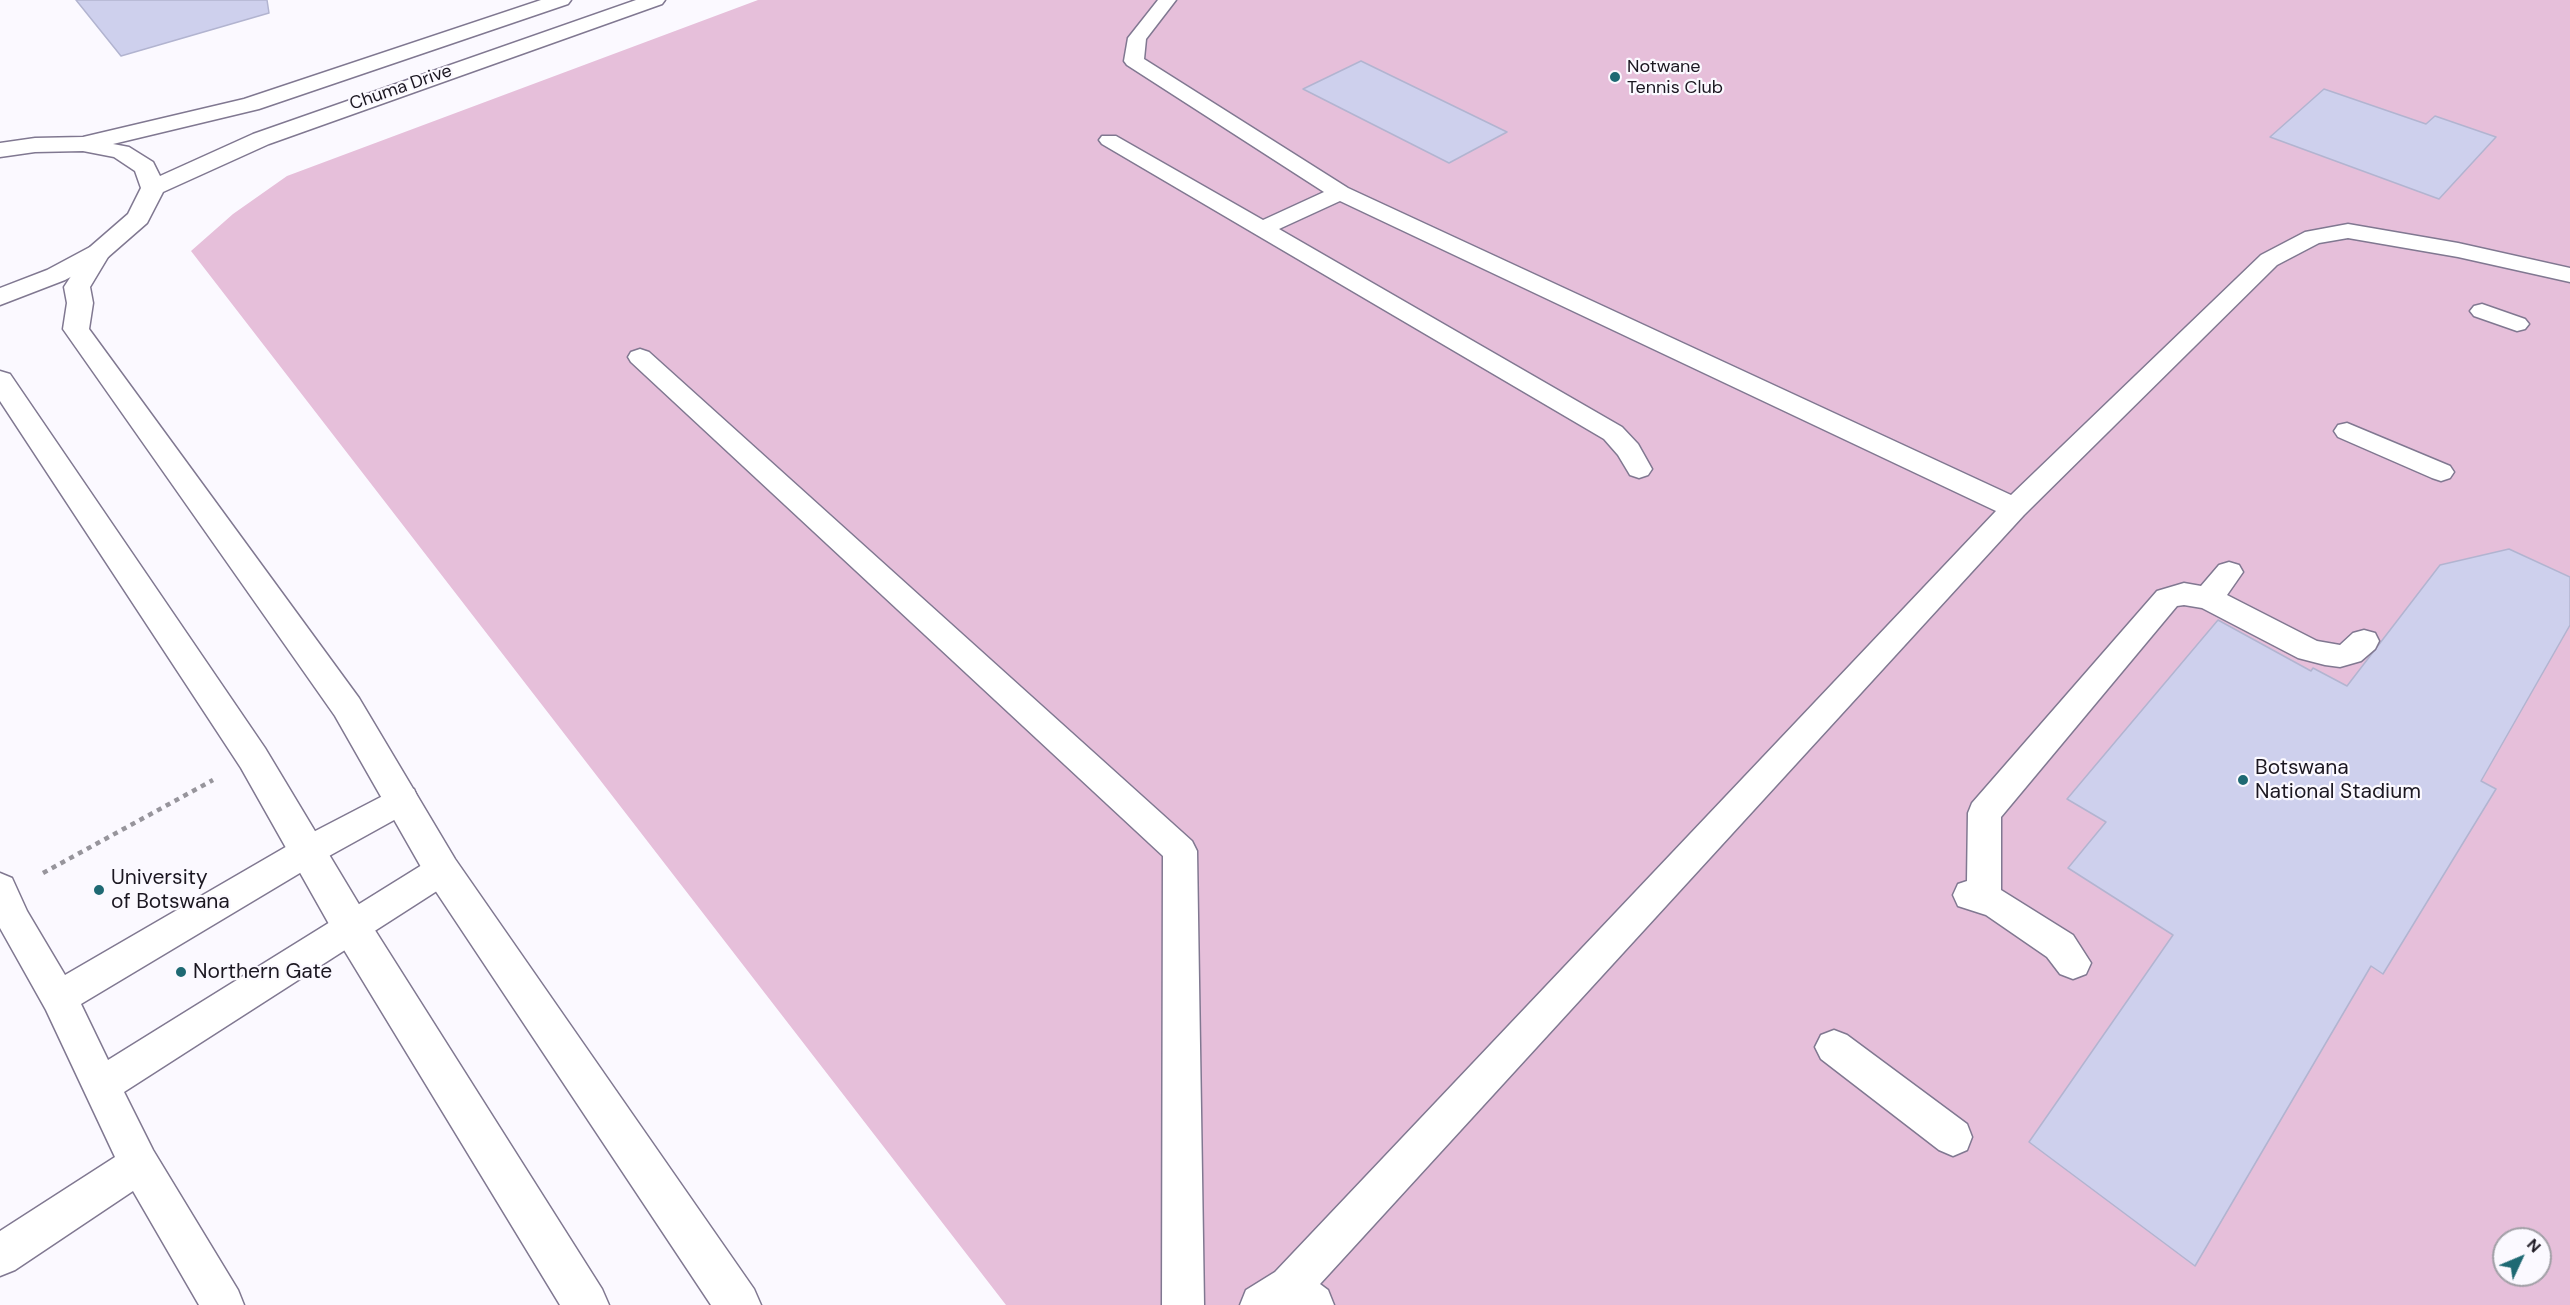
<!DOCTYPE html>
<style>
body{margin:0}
#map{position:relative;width:2570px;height:1305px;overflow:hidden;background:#fbf9ff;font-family:"DM Sans",sans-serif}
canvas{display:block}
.north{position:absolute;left:2492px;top:1227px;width:60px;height:60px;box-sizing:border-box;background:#fbf9ff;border:2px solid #a19fa6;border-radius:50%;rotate:46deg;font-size:16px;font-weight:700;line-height:24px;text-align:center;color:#1b1721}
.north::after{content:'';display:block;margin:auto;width:21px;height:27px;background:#1e6973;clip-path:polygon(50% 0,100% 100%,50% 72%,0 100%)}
</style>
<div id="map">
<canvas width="2570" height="1305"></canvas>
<div class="north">N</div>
</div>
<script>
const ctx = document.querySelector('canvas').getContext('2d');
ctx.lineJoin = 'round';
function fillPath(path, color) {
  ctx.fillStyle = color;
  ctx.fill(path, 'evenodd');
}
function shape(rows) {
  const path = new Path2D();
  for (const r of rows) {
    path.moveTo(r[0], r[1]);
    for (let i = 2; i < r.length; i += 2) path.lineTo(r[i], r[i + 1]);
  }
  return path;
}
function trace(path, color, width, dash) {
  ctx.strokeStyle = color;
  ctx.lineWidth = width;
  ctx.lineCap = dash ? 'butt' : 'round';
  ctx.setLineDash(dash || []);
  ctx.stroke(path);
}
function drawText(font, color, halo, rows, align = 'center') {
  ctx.font = font + ' "DM Sans",sans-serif';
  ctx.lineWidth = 4.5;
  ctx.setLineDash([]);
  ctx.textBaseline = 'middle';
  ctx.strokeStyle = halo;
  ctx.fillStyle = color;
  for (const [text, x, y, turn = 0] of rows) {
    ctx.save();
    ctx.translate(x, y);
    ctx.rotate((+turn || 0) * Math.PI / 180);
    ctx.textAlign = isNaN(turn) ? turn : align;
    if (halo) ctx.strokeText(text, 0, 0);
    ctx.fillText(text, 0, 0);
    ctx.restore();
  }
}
const green = shape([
 [758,0,2570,0,2570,1305,1006,1305,191,251,233,214,287,176],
 [2504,1239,2540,1239,2540,1275,2504,1275]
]);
const building = shape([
 [76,0,267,0,269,13,121,56,76,0],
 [1361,61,1507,132,1449,163,1303,89,1361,61],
 [2324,89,2426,124,2435,116,2496,137,2439,199,2270,137,2324,89],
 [2509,549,2570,577,2570,625,2481,781,2496,789,2383,974,2371,966,2195,1266,2029,1142,2173,935,2068,868,2106,822,2067,799,2218,620,2311,671,2313,668,2347,686,2440,565,2509,549]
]);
const path = shape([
 [43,873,213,780]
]);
const service = shape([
 [1158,0,1176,0,1146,39,1144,59,1348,188,2011,495,2261,255,2305,232,2348,224,2458,243,2570,268,2570,282,2458,257,2348,238,2319,243,2277,265,2024,515,1320,1284,1328,1290,1334,1305,1240,1305,1246,1290,1275,1272,1996,511,1340,201,1279,229,1622,427,1638,444,1652,469,1648,475,1639,478,1630,475,1618,455,1604,439,1102,144,1099,140,1102,136,1116,136,1263,220,1324,192,1127,65,1124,61,1128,38,1158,0],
 [2482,304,2525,319,2529,324,2525,329,2517,331,2474,316,2470,311,2474,306,2482,304],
 [640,349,649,352,1192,841,1197,851,1204,1305,1162,1305,1163,856,631,362,628,357,631,352,640,349],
 [2347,423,2450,466,2454,472,2450,478,2441,481,2432,478,2338,437,2334,431,2338,425,2347,423],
 [2229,562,2239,565,2243,572,2227,595,2317,641,2340,645,2353,633,2364,630,2375,633,2379,641,2375,649,2361,661,2340,667,2325,665,2298,658,2202,608,2184,605,2177,606,2001,817,2001,890,2073,935,2091,963,2086,974,2073,979,2060,974,2047,957,1986,915,1958,906,1953,895,1958,884,1967,881,1968,813,1972,803,2157,591,2184,583,2201,586,2219,565,2229,562],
 [402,786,414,789,418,799,414,809,320,861,81,1004,108,1060,430,860,442,855,454,860,459,870,454,880,124,1092,153,1150,238,1290,244,1305,199,1305,133,1191,15,1270,0,1276,0,1231,115,1157,46,1010,0,928,0,873,12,878,27,911,65,975,296,841,402,786],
 [1834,1030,1847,1035,1967,1124,1972,1137,1967,1150,1953,1156,1939,1150,1821,1059,1815,1047,1821,1035,1834,1030]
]);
const minor = shape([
 [99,245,108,247,111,252,90,287,93,303,89,329,359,698,455,859,754,1289,761,1305,711,1305,429,881,335,716,63,329,67,303,64,287,90,247,99,245],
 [0,371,10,374,265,748,366,916,602,1289,609,1305,560,1305,338,940,241,768,0,401,0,371]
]);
const secondary = shape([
 [541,0,571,0,568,4,259,109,113,144,129,147,153,162,160,176,253,134,636,0,665,0,662,4,269,144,163,192,147,223,108,257,65,280,0,305,0,288,47,270,90,247,128,214,141,188,135,171,114,157,83,151,35,152,0,157,0,143,35,138,83,137,244,99,541,0]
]);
const markers = [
 [1615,77,6,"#1e6973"],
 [2243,780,6,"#1e6973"],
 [99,890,6,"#1e6973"],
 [181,972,6,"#1e6973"]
];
const farPoinames = [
 ["Notwane",1627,67],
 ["Tennis Club",1627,88]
];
const farStreetnames = [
 ["Chuma Drive",401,88,-19]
];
const poiNames = [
 ["Botswana",2255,768],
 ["National Stadium",2255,792],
 ["University",111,878],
 ["of Botswana",111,902],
 ["Northern Gate",193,972]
];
fillPath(green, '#e6bfda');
fillPath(building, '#ced0ed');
trace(building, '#b2b4d0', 1.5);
trace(service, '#807891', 3);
trace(minor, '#807891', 3);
trace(secondary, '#807891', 3);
trace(path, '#97959c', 4.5, [5, 5]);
fillPath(service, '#fff');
fillPath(minor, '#fff');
fillPath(secondary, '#fff');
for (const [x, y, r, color] of markers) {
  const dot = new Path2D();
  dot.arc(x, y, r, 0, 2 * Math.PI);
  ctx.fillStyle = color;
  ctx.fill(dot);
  trace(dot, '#fbf9ff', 2);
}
drawText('18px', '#1b1721', '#fbf9ff', farPoinames, 'left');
drawText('18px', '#1b1721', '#fbf9ff', farStreetnames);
drawText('21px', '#1b1721', '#fbf9ff', poiNames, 'left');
</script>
